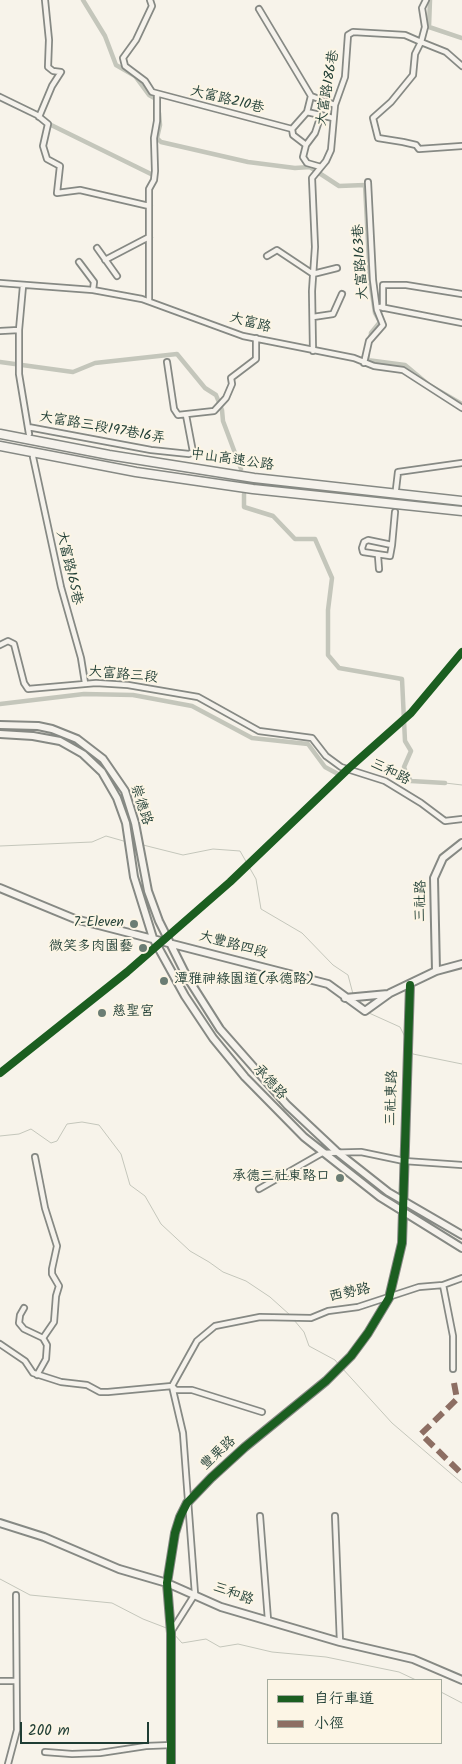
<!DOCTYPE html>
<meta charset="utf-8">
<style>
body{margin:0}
#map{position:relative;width:462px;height:1764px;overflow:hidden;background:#f7f3ea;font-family:Kalam,"LXGW WenKai TC",sans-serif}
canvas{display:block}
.legend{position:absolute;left:267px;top:1679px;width:175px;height:65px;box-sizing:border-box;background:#fcf5e5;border:1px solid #a4ab9e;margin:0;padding:6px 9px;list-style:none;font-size:15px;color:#1f3d34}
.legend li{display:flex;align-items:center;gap:10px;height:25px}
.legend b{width:25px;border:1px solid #a4ab9e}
.scale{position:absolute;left:20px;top:1722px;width:129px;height:22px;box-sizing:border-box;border:2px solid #1f3d34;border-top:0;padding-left:6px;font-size:15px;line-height:18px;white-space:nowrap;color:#1f3d34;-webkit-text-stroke:4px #fcf5e5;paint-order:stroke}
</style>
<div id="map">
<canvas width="462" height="1764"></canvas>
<ul class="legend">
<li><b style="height:6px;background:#1b5e20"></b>自行車道</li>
<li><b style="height:6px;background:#8d6e63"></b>小徑</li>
</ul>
<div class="scale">200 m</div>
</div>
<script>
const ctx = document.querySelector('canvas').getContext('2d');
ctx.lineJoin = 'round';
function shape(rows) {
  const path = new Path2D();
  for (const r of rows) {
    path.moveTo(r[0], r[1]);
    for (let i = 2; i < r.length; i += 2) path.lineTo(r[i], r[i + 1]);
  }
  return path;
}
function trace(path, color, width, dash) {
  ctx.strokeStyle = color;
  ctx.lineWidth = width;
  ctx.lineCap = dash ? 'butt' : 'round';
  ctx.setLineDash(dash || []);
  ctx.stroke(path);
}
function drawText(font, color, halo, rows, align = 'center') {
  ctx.font = font + ' Kalam,"LXGW WenKai TC",sans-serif';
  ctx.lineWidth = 4;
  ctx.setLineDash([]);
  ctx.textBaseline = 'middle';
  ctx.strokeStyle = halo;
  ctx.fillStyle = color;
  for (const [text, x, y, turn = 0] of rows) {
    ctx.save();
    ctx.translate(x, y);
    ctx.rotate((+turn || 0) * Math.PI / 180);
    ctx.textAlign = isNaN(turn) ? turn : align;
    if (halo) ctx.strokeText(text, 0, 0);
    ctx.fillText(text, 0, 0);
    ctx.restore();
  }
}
const stream = shape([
 [445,783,462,785],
 [143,845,183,855,213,849,240,851,256,879,261,909,302,933,333,965,348,975,353,994],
 [0,846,92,842,106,836,127,842],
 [369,1013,400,1027,405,1037],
 [411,1050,413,1054,462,1064],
 [0,1136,19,1134,31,1129,51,1143,57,1141,67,1124,82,1122,99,1125,121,1154,130,1185,145,1196,161,1224,190,1251,209,1262,223,1272,246,1281,270,1297,290,1315],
 [294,1320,304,1332,309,1346,335,1360,339,1365],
 [342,1368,392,1423,462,1483],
 [0,1579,30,1595,112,1603,143,1619,169,1629],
 [173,1633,182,1643,206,1639,220,1647,238,1644,272,1652,326,1657,399,1672,416,1680],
 [441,1692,462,1703]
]);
const canal = shape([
 [83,0,105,36,116,65,135,76,149,95,158,100],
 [430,0,429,27,462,38],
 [159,113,160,125,157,138,161,142,248,162,295,168,310,167,339,186,365,185,370,280,375,313,380,322,371,333,370,342],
 [45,122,153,175],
 [368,354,367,360,405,365,429,385,462,404],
 [0,362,73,372,95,363,177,354,205,388,216,395,222,410,223,421,241,469],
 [244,494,244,507,273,516,295,539,315,539,332,578,328,610,328,655,339,668,402,679,405,741,411,751,404,767,407,775,411,781,445,783],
 [0,704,84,694,133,695,192,706,252,738,308,744,325,767,338,774]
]);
const street = shape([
 [150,0,152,6,136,40,123,58,125,66,145,81,152,92,292,129],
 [259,9,311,96,335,105],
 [462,66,446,52,421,42,415,54,413,75,391,102,373,118,378,138,403,142,416,145,419,149,462,146],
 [0,97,37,115,48,124,43,146,47,159,60,166,57,193,80,190,149,206],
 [307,112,333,118],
 [321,115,315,133,306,145,303,157,307,163,321,167],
 [39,117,52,86,61,72,53,71,48,67,49,40,45,0],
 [306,145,293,135,292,129,307,112,311,96],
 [97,248,117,276],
 [267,256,277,250,313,274,337,268],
 [105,260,149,237],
 [79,262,94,282,93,290],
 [0,283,93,290,142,299,243,336,354,358,374,366,403,370,462,408],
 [23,286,19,330,19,374,29,434],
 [149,301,149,189,154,180,155,171,154,138,157,121,157,94],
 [380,307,462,323],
 [383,308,383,285,406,285,462,294],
 [313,317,333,314,342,294],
 [0,331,19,330],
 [313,351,312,291,315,247,312,178,326,161,331,150,335,105,345,77,348,35,353,32,405,35,421,42,425,27,422,8,426,0],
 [167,362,174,409,178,415,214,411,226,398,232,384,231,378,256,359,256,338],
 [364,363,369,341,383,325,377,310,373,280,368,182],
 [28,427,151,450,189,454,193,452,186,415],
 [33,457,61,587,81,658,85,683],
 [396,489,398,472,462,463],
 [392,545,368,540,364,542,362,548,363,552,390,556,392,545,395,512],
 [378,556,379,569],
 [0,645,8,641,14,644,24,683,28,689,96,683,128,685,198,697,259,731,312,738,326,756,341,767,385,781,421,803,445,821,462,819],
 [35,1157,45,1208,57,1246,52,1269,52,1274,59,1286,56,1296,54,1322,43,1338],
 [259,1189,322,1153,361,1152,404,1161,462,1165],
 [443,1285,453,1336,453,1369],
 [24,1308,20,1315,19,1323,24,1329,43,1338,47,1345,46,1359,37,1375],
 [0,1344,25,1361,33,1373,61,1382,87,1385,100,1392,108,1392,172,1386],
 [173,1387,176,1390,192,1390,262,1412],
 [260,1516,268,1620],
 [335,1516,340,1642],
 [171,1632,195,1594,183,1433,172,1386,197,1341,215,1326,260,1317,311,1318,328,1311,358,1307,419,1287,443,1285,462,1278],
 [0,1681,16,1681],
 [45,1752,72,1754,100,1753,146,1746,172,1745],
 [8,1764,17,1730,16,1595]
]);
const secondary = shape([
 [0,725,38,726,52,729,77,739,103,759,125,791,135,823,148,891,159,921,187,977,220,1029,287,1105,336,1151,388,1192,462,1235],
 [0,734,33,736,60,741,83,754,102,772,117,798,126,823,134,877,153,938,185,996,213,1038,245,1077,304,1137,380,1197,462,1248],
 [0,888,75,919,328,984,365,1011,390,993,436,971,462,964],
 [436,971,434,878,443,858,462,843],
 [345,998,388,994],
 [0,1523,44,1537,119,1569,167,1583,221,1607,340,1642,413,1659,462,1680],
 [171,1764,171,1633,167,1583,175,1533,180,1517,187,1503,211,1478,245,1447,326,1381,351,1356,368,1333,389,1298,402,1243,410,985]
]);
const highway = shape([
 [0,434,109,455,254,478,462,501],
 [0,446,136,472,253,489,462,511]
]);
const quiet = shape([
 [454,1383,457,1399,421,1434,462,1474]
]);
const cycleway = shape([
 [0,1073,127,972,230,882,348,769,411,713,462,652],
 [171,1764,171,1633,167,1583,175,1533,180,1517,187,1503,211,1478,245,1447,326,1381,351,1356,368,1333,389,1298,402,1243,410,985]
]);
const markers = [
 [134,924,5,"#6b7d74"],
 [143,948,5,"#6b7d74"],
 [164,981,5,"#6b7d74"],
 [102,1013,5,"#6b7d74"],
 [340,1178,5,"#6b7d74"]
];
const streetNames = [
 ["大富路186巷",329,88,-80],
 ["大富路210巷",227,101,14],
 ["大富路163巷",362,262,-94],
 ["大富路",250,324,15],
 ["大富路三段197巷16弄",102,429,10],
 ["中山高速公路",232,461,8],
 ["大富路165巷",68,568,77],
 ["大富路三段",123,676,5],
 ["三和路",390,773,26],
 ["崇德路",140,805,72],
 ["三社路",422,901,-89],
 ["大豐路四段",233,946,15],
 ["承德路",269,1083,47],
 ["三社東路",393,1098,-88],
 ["西勢路",350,1294,-12],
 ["豐栗路",219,1454,-43],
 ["三和路",233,1595,20]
];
const poiNames = [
 ["7-Eleven",124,924],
 ["微笑多肉園藝",133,948],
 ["潭雅神綠園道(承德路)",174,981,"left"],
 ["慈聖宮",112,1013,"left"],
 ["承德三社東路口",330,1178]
];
trace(stream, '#c4c6bb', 1);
trace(canal, '#c4c6bb', 4.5);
trace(street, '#868984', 8);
trace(secondary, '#868984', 10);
trace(highway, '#868984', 11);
trace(street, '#f5f2ec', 4.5);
trace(secondary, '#f5f2ec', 6);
trace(highway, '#f5f2ec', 8);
trace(quiet, '#8d6e63', 6, [12, 6]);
trace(cycleway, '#1b5e20', 8);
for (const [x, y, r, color] of markers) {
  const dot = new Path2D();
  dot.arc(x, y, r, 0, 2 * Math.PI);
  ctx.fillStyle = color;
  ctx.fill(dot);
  trace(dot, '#fcf5e5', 2);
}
drawText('14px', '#1f3d34', '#fcf5e5', streetNames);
drawText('14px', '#1f3d34', '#fcf5e5', poiNames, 'right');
</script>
